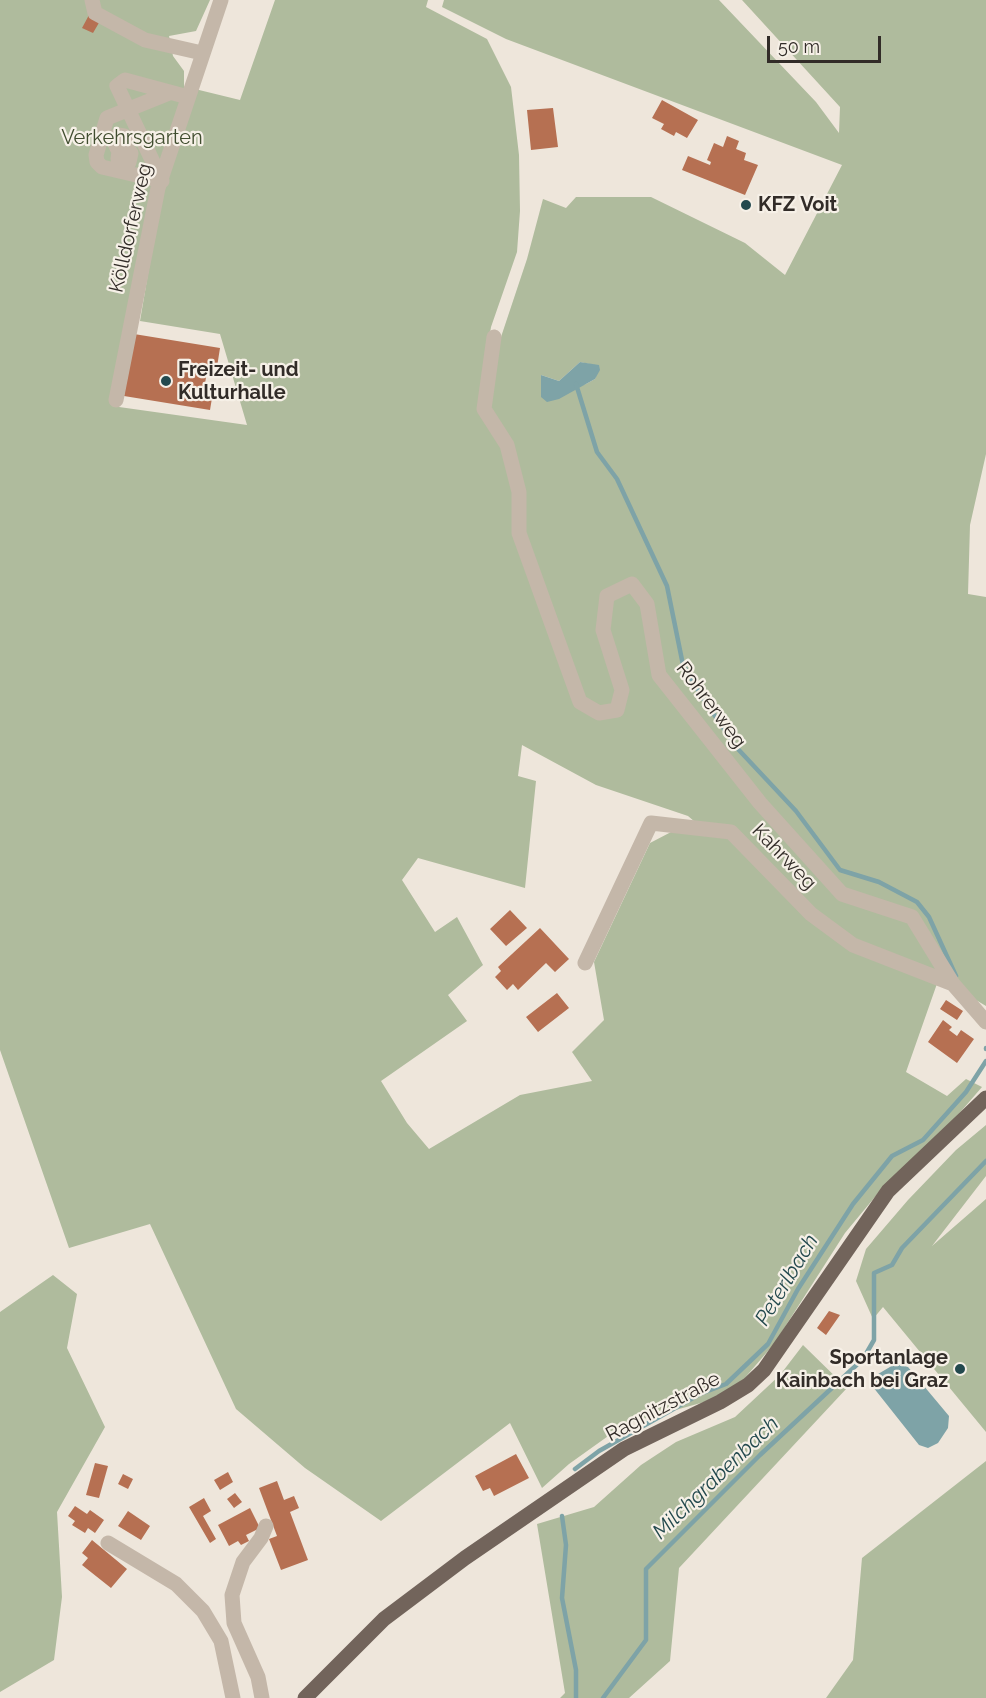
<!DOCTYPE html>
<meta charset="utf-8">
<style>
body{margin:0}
#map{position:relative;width:986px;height:1698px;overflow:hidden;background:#eee6db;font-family:Raleway,sans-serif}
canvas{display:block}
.scale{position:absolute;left:767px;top:36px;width:114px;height:27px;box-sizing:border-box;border:3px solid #322c28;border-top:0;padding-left:8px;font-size:18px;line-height:21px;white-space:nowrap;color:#322c28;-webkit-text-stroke:4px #f6f0e7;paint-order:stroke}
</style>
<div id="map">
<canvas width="986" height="1698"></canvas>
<div class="scale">50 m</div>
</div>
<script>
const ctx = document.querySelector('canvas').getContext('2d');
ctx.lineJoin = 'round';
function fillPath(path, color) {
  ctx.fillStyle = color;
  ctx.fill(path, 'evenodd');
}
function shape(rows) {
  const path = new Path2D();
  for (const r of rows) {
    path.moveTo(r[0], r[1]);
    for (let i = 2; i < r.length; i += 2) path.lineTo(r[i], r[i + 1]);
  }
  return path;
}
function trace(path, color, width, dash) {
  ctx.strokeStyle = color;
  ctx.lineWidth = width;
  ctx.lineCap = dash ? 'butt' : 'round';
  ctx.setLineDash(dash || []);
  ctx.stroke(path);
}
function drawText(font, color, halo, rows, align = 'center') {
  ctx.font = font + ' Raleway,sans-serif';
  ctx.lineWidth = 4.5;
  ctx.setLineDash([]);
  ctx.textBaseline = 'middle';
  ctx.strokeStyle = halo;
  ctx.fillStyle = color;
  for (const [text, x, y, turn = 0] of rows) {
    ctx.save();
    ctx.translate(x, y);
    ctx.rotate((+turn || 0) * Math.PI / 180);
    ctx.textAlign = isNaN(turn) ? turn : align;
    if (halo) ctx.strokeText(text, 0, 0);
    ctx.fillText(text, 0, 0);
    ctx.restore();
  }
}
const green = shape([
 [0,0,210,0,196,31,169,36,173,56,184,71,184,88,112,406,247,425,220,334,140,321,162,191,195,89,240,100,275,0,428,0,426,7,487,39,511,87,519,155,520,211,517,252,491,327,488,345,499,343,527,259,543,199,566,208,576,197,651,197,745,243,785,275,842,165,506,39,442,7,444,0,719,0,816,102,839,133,840,107,742,0,986,0,986,454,970,525,968,594,986,597,986,1006,939,978,906,1072,947,1096,966,1079,982,1087,950,1124,879,1192,845,1233,774,1344,743,1380,708,1401,625,1424,569,1464,542,1488,510,1423,381,1521,305,1468,236,1409,150,1224,69,1248,0,1050],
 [580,362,599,366,595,379,586,384,541,397,541,375,559,381],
 [522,745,596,785,688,816,709,834,673,831,650,843,594,962,604,1020,572,1052,592,1081,520,1095,429,1149,407,1123,381,1081,467,1021,448,995,483,965,457,917,435,932,402,880,418,858,525,888,536,781,518,776],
 [986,1125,986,1176,932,1246,986,1199,986,1432,883,1307,873,1319,856,1281,866,1249,908,1200,956,1150],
 [53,1275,77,1294,67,1348,105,1427,57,1512,62,1597,54,1660,0,1692,0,1312],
 [803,1345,847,1388,679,1568,670,1661,629,1698,560,1698,565,1693,537,1524,594,1507,641,1465,676,1442,735,1417,780,1375],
 [986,1461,986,1698,826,1698,853,1660,862,1558]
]);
const water = shape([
 [580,362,599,365,600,370,595,379,559,399,547,402,541,397,541,375,559,381],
 [895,1364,908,1367,949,1416,948,1428,938,1443,928,1448,919,1445,873,1387,873,1377]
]);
const stream = shape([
 [576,384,597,452,617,479,667,586,683,665,704,700,737,748,796,811,840,870,879,882,917,902,929,917,956,976],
 [986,1048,986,1049],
 [575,1469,599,1451,700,1394,726,1384,768,1344,798,1289,853,1204,892,1156,923,1140,966,1092,986,1061],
 [562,1516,566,1545,562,1598,576,1670,576,1698],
 [603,1698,646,1640,646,1569,760,1455,863,1359,874,1340,874,1273,892,1265,902,1248,986,1161]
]);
const building = shape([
 [89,15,100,21,93,33,82,28],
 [662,100,698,120,687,138,676,132,674,136,661,129,664,124,652,118],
 [553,108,558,147,531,150,527,110],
 [727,136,739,141,736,149,746,153,744,160,758,165,745,195,682,170,688,156,710,165,711,162,707,160,714,143,723,147],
 [134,334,220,348,217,367,208,365,203,396,212,398,210,410,124,396],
 [510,910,527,928,506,946,490,929],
 [540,928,569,959,555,972,546,963,518,990,513,984,507,990,495,977,501,971,498,967],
 [557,993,569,1008,538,1032,526,1017],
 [946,1000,963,1011,957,1020,940,1009],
 [943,1020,952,1027,949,1030,957,1036,961,1030,974,1039,957,1063,928,1042],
 [829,1311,840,1315,826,1335,817,1328],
 [516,1454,529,1478,494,1496,490,1488,483,1491,475,1476],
 [95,1463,108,1466,99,1498,86,1495],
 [228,1472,233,1482,220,1490,214,1480],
 [123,1474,133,1479,128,1489,118,1484],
 [277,1481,284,1500,294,1496,299,1508,290,1512,308,1560,281,1570,269,1539,277,1536,259,1488],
 [235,1493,242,1502,234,1508,227,1499],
 [204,1498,211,1511,203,1516,216,1539,210,1543,189,1507],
 [75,1506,87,1514,90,1510,104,1520,95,1533,88,1528,85,1533,72,1525,75,1521,68,1516],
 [250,1508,260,1528,246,1535,249,1541,241,1545,238,1541,229,1546,218,1525],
 [128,1511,150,1526,141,1540,118,1526],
 [92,1540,127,1569,111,1588,82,1565,88,1558,82,1553]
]);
const minor = shape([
 [92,0,95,13,145,40,202,53],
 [102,137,113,139,118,135,124,136,127,142,126,146,123,149,119,151,118,159,123,163,129,162,131,153,128,150,123,149,117,148,113,139],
 [162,181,117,86,125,80,188,97],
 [162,181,102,167,97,162,96,155,107,118,169,93],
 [494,337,484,409,507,445,519,492,519,533,580,702,599,713,617,710,622,690,603,630,607,596,632,584,647,604,659,675,760,803,842,894,912,917,953,984,986,1022],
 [116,400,158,188,221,0],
 [585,963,651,823,731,832,811,914,853,945,953,984],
 [108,1543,176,1584,203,1611,221,1641,233,1698],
 [262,1698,258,1677,234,1623,232,1595,243,1562,261,1538,266,1526]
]);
const major = shape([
 [305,1698,384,1619,465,1558,624,1449,720,1402,748,1385,764,1370,888,1191,986,1098]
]);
const markers = [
 [746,205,6,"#23494e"],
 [166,381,6,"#23494e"],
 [960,1369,6,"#23494e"]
];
const parkNames = [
 ["Verkehrsgarten",132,138]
];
const poiNames = [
 ["KFZ Voit",758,205],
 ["Freizeit- und",178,370],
 ["Kulturhalle",178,393],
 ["Sportanlage",948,1358,"right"],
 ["Kainbach bei Graz",948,1381,"right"]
];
const streetNames = [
 ["Kölldorferweg",131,228,-77],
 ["Rohrerweg",711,705,53],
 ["Kahrweg",784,857,46],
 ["Ragnitzstraße",663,1407,-28]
];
const waterNames = [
 ["Peterlbach",787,1280,-59],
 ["Milchgrabenbach",716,1478,-44]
];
fillPath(green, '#afbb9d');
fillPath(water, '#7ea3a7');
trace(stream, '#7ea3a7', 4.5);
fillPath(building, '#b67052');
trace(minor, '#c4b7a9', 15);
trace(major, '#72645b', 15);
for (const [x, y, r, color] of markers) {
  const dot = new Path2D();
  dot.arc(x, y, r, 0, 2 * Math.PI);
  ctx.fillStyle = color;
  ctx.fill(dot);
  trace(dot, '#f6f0e7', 2);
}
drawText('20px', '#404d2f', '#f6f0e7', parkNames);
drawText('bold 20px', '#322c28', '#f6f0e7', poiNames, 'left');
drawText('20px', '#322c28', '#f6f0e7', streetNames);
drawText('italic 21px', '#23494e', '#f6f0e7', waterNames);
</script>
